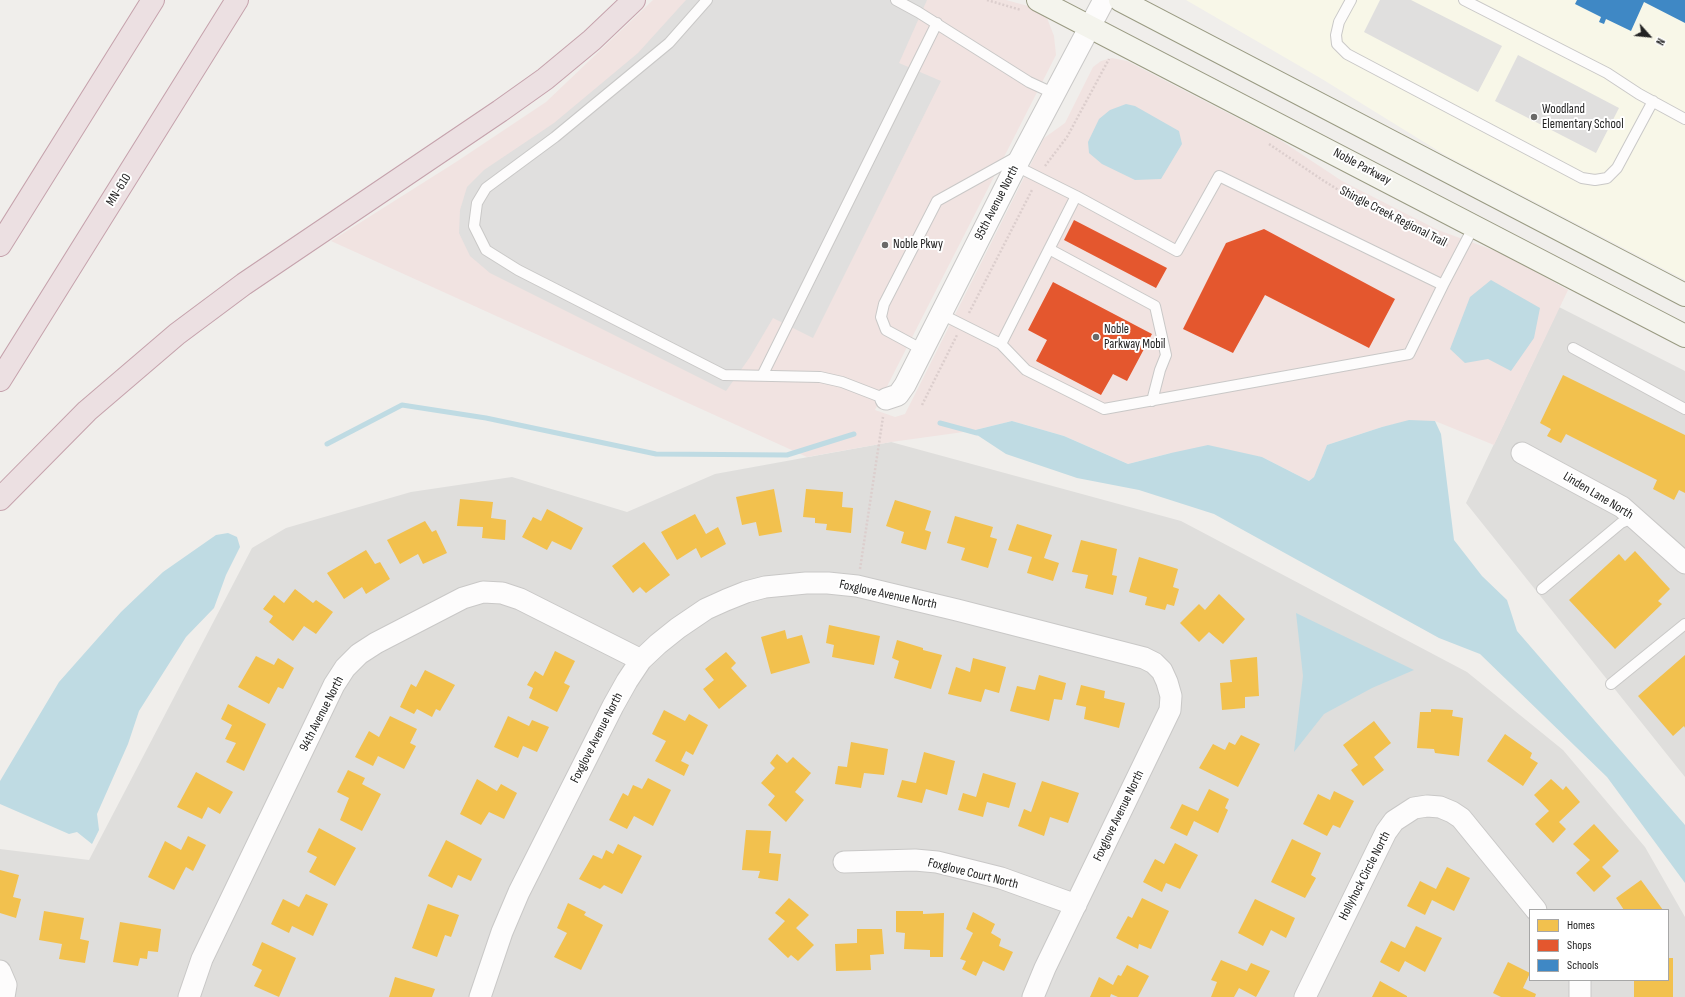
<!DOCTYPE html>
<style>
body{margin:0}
#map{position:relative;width:1685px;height:997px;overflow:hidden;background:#f0eeeb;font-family:"Sofia Sans Condensed",sans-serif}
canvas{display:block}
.legend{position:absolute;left:1529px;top:909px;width:140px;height:72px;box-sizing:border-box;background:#fff;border:1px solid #a7a7a7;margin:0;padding:5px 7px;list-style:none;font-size:12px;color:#222}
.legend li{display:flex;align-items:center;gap:8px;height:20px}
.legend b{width:20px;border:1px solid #a7a7a7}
.north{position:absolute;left:1629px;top:16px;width:40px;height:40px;-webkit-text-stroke:3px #fff;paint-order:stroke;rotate:117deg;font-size:11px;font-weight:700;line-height:16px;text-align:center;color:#222}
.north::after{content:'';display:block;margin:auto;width:14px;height:18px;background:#222;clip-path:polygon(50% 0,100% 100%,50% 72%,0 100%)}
</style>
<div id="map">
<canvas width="1685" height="997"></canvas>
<ul class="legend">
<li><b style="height:11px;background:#f2c14e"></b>Homes</li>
<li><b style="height:11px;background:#e4572e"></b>Shops</li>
<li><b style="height:11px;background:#3f88c5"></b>Schools</li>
</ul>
<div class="north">N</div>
</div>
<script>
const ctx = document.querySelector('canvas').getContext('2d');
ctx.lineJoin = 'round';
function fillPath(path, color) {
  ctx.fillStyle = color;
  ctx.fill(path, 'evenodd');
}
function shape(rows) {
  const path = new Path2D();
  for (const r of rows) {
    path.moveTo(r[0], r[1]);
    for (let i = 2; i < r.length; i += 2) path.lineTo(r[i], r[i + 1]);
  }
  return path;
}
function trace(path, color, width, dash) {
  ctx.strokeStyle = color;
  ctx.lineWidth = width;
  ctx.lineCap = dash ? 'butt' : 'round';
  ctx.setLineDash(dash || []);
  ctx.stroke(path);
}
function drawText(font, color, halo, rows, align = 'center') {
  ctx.font = font + ' "Sofia Sans Condensed",sans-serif';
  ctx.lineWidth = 4;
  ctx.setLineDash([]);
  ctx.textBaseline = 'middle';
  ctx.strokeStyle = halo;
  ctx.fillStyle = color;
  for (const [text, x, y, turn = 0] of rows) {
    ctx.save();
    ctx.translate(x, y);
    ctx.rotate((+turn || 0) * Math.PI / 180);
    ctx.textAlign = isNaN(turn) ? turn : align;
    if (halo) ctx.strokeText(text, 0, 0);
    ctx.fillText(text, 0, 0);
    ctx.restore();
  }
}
const residential = shape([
 [1559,307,1685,371,1685,777,1466,503],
 [891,442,1181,521,1467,672,1563,750,1645,847,1685,917,1685,997,0,997,0,849,89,860,252,548,286,528,411,492,512,477,627,512,715,474],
 [1530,910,1668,910,1668,980,1530,980]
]);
const commercial = shape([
 [653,0,1006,0,1028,6,1047,18,1054,36,1056,55,875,410,895,417,905,414,1044,138,1065,123,1093,67,1101,61,1112,58,1127,61,1280,140,1342,181,1438,230,1504,254,1568,290,1494,445,1435,421,1409,421,1382,427,1327,445,1314,477,1309,481,1262,457,1171,453,1128,464,1064,436,1012,421,971,431,891,442,807,457,331,241,456,162,546,102]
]);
const education = shape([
 [1186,0,1685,0,1685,280,1445,155,1322,79]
]);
const parking = shape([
 [686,0,927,0,899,63,941,81,813,338,773,318,750,357,726,391,490,273,470,256,459,233,460,210,467,187,484,170,554,123,638,53],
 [1380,0,1411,0,1502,46,1478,92,1364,32],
 [1518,55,1619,108,1596,153,1495,101]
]);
const water = shape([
 [1126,104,1135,106,1179,131,1182,144,1161,179,1135,180,1102,164,1089,153,1088,142,1099,119,1110,110],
 [1491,280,1540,308,1534,338,1511,371,1488,359,1465,363,1450,349,1470,297],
 [1409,420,1435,421,1441,434,1454,540,1482,576,1507,600,1517,631,1685,825,1685,883,1607,777,1480,654,1439,638,1214,514,1139,490,1077,478,1006,454,971,431,1012,421,1064,436,1128,464,1171,453,1208,445,1262,457,1309,481,1314,477,1327,445,1382,427],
 [228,533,237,537,240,547,226,575,214,608,186,637,139,711,128,744,97,814,99,830,92,844,77,832,69,834,0,804,0,781,59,682,121,612,163,572,216,535],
 [1296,613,1414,670,1372,688,1324,714,1294,752,1303,676]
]);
const homes = shape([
 [1563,375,1685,435,1685,493,1679,490,1674,500,1653,489,1657,480,1566,434,1561,443,1547,436,1551,429,1540,423],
 [774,489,782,532,759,536,756,522,742,525,736,497],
 [806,489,843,492,842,507,853,508,851,533,826,530,827,524,815,523,815,518,803,517],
 [460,499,493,502,491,518,506,520,505,540,482,538,483,527,457,526],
 [895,500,931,511,925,530,931,532,926,550,901,543,904,532,886,526],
 [547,509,583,528,571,550,552,541,547,550,522,537,533,517,541,521],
 [695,514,706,534,718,527,726,544,701,558,696,548,677,560,661,532],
 [955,516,993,527,990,537,997,539,988,568,961,560,965,548,947,543],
 [425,521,432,532,436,530,447,553,423,564,418,554,400,564,387,540],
 [1017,524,1052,535,1044,558,1059,563,1053,581,1027,573,1032,557,1008,550],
 [1081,540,1117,549,1112,575,1117,576,1113,595,1085,588,1088,575,1072,572],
 [644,542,670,575,646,593,640,587,633,593,612,566],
 [366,550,375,564,380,562,390,579,366,594,362,587,344,599,327,573],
 [1635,551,1670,589,1658,601,1662,604,1615,649,1569,600,1619,554,1625,561],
 [1139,557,1178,569,1173,587,1179,589,1174,606,1167,604,1165,610,1145,605,1147,597,1129,592],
 [295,589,313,603,316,600,333,612,316,634,304,626,293,641,269,622,273,616,263,609,274,595,284,603],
 [1219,594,1245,619,1223,644,1209,632,1199,642,1180,623,1199,604,1205,610],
 [829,625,880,636,874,665,832,657,834,645,826,643],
 [785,630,787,639,802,635,810,663,771,674,761,637],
 [897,640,923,648,923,650,942,655,931,689,894,678,899,661,892,658],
 [555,651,575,661,564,683,570,686,557,712,529,698,533,688,527,685,535,671,543,676],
 [726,652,736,663,731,668,747,686,719,709,703,689,714,680,705,669],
 [1685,655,1685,728,1684,726,1673,736,1638,696],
 [256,656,274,665,278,658,294,668,283,689,278,687,269,704,238,687],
 [1257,657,1259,696,1245,697,1245,708,1222,710,1220,683,1232,682,1230,660],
 [973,658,1006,667,999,693,985,689,981,702,948,694,956,667,970,672],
 [425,670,455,685,440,711,436,709,432,717,417,709,414,714,400,707,411,684,416,687],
 [1039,675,1066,683,1062,700,1054,699,1049,721,1010,711,1017,686,1035,690],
 [1081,685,1105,691,1104,698,1125,703,1119,728,1084,719,1086,707,1076,705],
 [228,704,266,724,244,771,226,762,236,743,225,739,232,725,221,719],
 [1431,709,1453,710,1452,716,1463,718,1459,756,1435,753,1434,749,1417,748,1420,712,1431,712],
 [664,710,685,721,689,714,708,725,693,755,686,751,681,761,689,765,684,776,655,761,666,741,652,734],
 [390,716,417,729,410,743,416,746,404,769,378,756,373,766,355,757,369,731,379,737],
 [508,716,529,726,532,720,549,727,537,752,523,746,518,758,494,747],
 [1374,721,1391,743,1374,757,1384,770,1363,786,1351,770,1358,765,1343,745],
 [1505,734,1532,753,1530,758,1538,763,1523,786,1487,761],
 [1241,735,1260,744,1238,787,1199,768,1213,744,1225,750,1229,742,1235,745],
 [851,742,888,749,884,775,864,773,861,788,835,784,838,766,847,767],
 [924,752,955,761,947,795,926,789,922,803,897,797,902,780,916,783],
 [777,754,787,763,793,757,811,773,795,792,804,800,786,822,768,805,775,796,761,783,775,768,770,763],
 [348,770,365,778,362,784,381,794,362,831,340,820,349,798,337,792],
 [196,772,233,792,220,814,208,807,202,819,177,807],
 [983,773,1016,783,1009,808,987,802,983,817,958,810,963,793,976,797],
 [648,778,671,790,653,826,634,816,627,829,609,820,623,793,628,796,633,785,642,789],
 [477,779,497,791,501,784,517,793,504,819,489,812,481,825,460,814],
 [1551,779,1563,790,1566,786,1580,802,1559,822,1566,829,1553,843,1535,824,1549,811,1534,795],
 [1042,781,1079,793,1068,823,1050,817,1044,836,1018,826,1024,809,1031,812],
 [1209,789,1229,799,1225,808,1228,810,1218,833,1194,821,1187,836,1170,828,1182,804,1198,811],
 [1334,791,1354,801,1340,828,1333,825,1327,836,1303,824,1318,794,1330,800],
 [1594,824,1619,851,1602,867,1611,876,1594,892,1576,873,1590,860,1573,844],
 [319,828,356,848,335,886,309,872,317,857,307,852],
 [746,830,771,831,769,853,781,854,778,881,758,878,760,871,742,870],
 [188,836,206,845,193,871,186,867,174,890,148,877,165,841,181,850],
 [1292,839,1321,853,1311,875,1316,878,1305,898,1271,882],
 [446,840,482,859,471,881,458,875,452,888,428,876],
 [1175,843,1198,855,1180,889,1166,883,1162,892,1143,882,1155,859,1164,864],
 [618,844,642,856,622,894,604,885,600,889,579,879,593,855,602,859,606,850,613,854],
 [1447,867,1470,878,1454,911,1432,900,1425,915,1407,906,1420,881,1436,889],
 [0,870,19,875,13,897,21,899,16,918,0,913],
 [1641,880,1663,910,1624,910,1616,898],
 [306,894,328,904,313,936,292,926,289,933,271,924,283,899,299,907],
 [789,898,809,915,796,928,814,945,798,961,791,955,788,958,768,939,785,921,775,913],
 [1142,898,1169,911,1151,949,1139,944,1138,949,1116,938,1128,916,1132,918],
 [1255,899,1295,918,1286,938,1271,930,1263,946,1238,933],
 [568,903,586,912,584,915,603,925,581,970,554,957,567,933,557,928],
 [428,904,459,915,451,937,445,935,437,957,412,948],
 [44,911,84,918,80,939,89,941,85,963,59,959,62,944,39,940],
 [896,911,923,911,923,914,944,913,943,957,930,957,930,950,904,949,905,933,896,932],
 [973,912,995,924,991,933,1001,939,999,946,1013,952,1004,971,983,961,976,976,962,969,966,961,960,959,973,933,966,929],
 [120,922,161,929,158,952,148,951,147,959,140,958,138,966,113,962],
 [1416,926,1442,938,1425,972,1405,961,1399,972,1380,962,1391,941,1405,948],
 [857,929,882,929,884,954,870,955,871,970,836,971,835,944,857,943],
 [262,942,296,958,279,997,254,986,262,970,252,965],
 [1668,958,1673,958,1673,997,1634,997,1634,980,1668,980],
 [1221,960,1247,971,1251,963,1270,971,1256,997,1239,988,1234,997,1211,997,1217,982,1211,980],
 [1508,962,1530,973,1523,988,1536,994,1535,997,1501,997,1493,993],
 [1127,965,1149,976,1138,997,1118,997,1111,994,1110,997,1090,997,1099,977,1113,985,1118,975,1121,976],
 [395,977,435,989,432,997,389,997],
 [1380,981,1407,996,1407,997,1372,997]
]);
const shops = shape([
 [1074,220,1167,268,1156,288,1064,240],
 [1264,229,1395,299,1369,348,1265,295,1233,353,1183,329,1226,243],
 [1053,282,1152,334,1127,381,1113,374,1101,395,1036,361,1047,340,1028,330]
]);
const schools = shape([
 [1577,0,1685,0,1685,23,1644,2,1631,31,1606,19,1604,24,1599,22,1601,17,1575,4]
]);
const stream = shape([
 [940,423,977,433],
 [327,444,402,405,486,418,656,454,787,455,854,434]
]);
const path = shape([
 [987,0,1021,10],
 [1269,144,1324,181,1345,194,1436,241,1449,246],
 [1045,166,1067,137,1109,59],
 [969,313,1032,190],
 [922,405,957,335],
 [860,569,883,417]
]);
const service = shape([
 [707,0,669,43,555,137,486,188,477,203,474,226,486,250,518,270,724,375,820,377,842,382,886,399],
 [896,0,918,12,1029,82,1055,94],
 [1351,0,1339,22,1336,35,1337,44,1347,54,1582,178,1595,180,1607,178,1617,168,1653,101],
 [1464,0,1607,73,1639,94,1685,119],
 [1016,166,1076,196,1177,251,1219,176,1443,285,1474,226],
 [1049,249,1155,306,1166,355,1160,370,1152,401],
 [941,314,1001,344,1026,370,1104,409,1409,354,1443,285],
 [1001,344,1076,196],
 [1573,348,1685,409],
 [923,350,886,330,881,317,884,304,937,201,1018,156],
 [762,376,937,23],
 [1542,589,1621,523,1635,517],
 [1611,684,1685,624]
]);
const minor = shape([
 [886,399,898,395,905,385,1016,166,1104,0],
 [1522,453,1622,507,1685,563],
 [844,862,915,860,937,862,1001,878,1076,905],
 [0,971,6,985,4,997],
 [1580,980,1580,997],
 [189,997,202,959,334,685,345,668,359,654,376,643,463,598,483,592,502,593,520,599,641,660],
 [480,997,502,932,519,892,613,706,627,681,641,660,658,644,678,628,706,609,726,600,746,592,765,587,806,583,828,583,857,586,957,610,1144,658,1154,663,1162,671,1167,682,1171,696,1170,710,1045,968,1033,997],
 [1305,997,1386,832,1394,821,1414,808,1427,806,1440,807,1452,812,1461,818,1536,910]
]);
const secondary = shape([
 [1038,0,1685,336],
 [1120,0,1685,295]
]);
const motorway = shape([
 [0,245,153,0],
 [0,380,237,0],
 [0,499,87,411,177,334,244,284,500,111,545,79,592,40,634,0]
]);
const markers = [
 [1534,117,4,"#6a6968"],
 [885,245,4,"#6a6968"],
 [1096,337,4,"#6a6968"]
];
const poiNames = [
 ["Woodland",1542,110],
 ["Elementary School",1542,125],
 ["Noble Pkwy",893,245],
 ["Noble",1104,330],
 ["Parkway Mobil",1104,345]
];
const streetNames = [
 ["Noble Parkway",1362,167,28],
 ["MN-610",119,190,-58],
 ["95th Avenue North",997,203,-63],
 ["Shingle Creek Regional Trail",1393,217,27],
 ["Linden Lane North",1598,496,31],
 ["Foxglove Avenue North",888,595,12],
 ["94th Avenue North",322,714,-63],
 ["Foxglove Avenue North",597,738,-63],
 ["Foxglove Avenue North",1119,816,-64],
 ["Foxglove Court North",973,874,14],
 ["Hollyhock Circle North",1365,876,-63]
];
fillPath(residential, '#dfdedc');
fillPath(commercial, '#f1e3e1');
fillPath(education, '#f8f7e8');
fillPath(parking, '#e0dfde');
fillPath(water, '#bfdbe3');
fillPath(homes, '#f2c14e');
fillPath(shops, '#e4572e');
fillPath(schools, '#3f88c5');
trace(stream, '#bfdbe3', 5);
trace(service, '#c9c8c7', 12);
trace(minor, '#c9c8c7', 23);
trace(secondary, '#999a82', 24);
trace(motorway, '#c5a2ac', 24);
trace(path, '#dccecd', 2.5, [2, 2]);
trace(service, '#fdfcfc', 10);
trace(minor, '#fdfcfc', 21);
trace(secondary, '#f4f4ed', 22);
trace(motorway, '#ece0e2', 22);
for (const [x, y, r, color] of markers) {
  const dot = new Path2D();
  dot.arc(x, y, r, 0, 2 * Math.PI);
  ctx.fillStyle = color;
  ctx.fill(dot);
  trace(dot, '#fff', 1.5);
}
drawText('13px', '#222', '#fff', poiNames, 'left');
drawText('13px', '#222', '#fff', streetNames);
</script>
